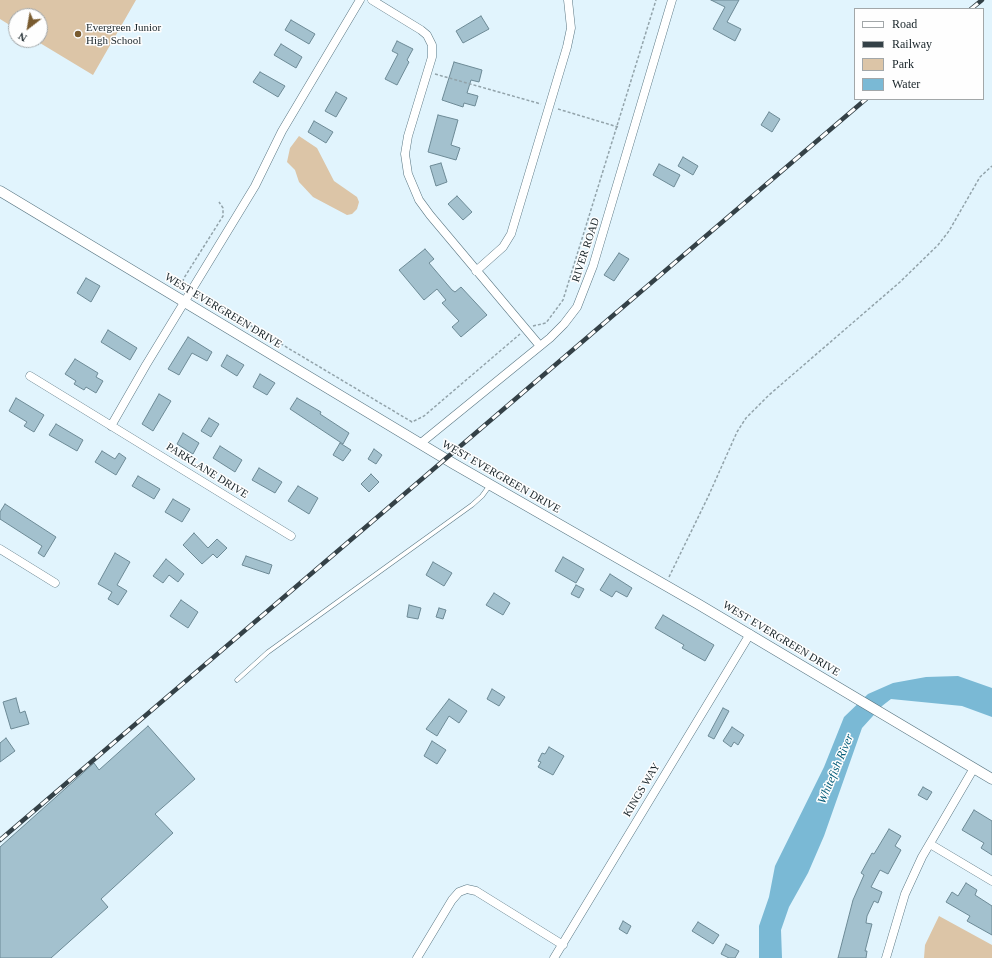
<!DOCTYPE html>
<style>
body{margin:0}
#map{position:relative;width:992px;height:958px;overflow:hidden;background:#e1f4fd;font-family:Georgia,serif}
canvas{display:block}
.legend{position:absolute;left:854px;top:8px;width:130px;height:92px;box-sizing:border-box;background:#fefefe;border:1px solid #a2a7a9;margin:0;padding:5px 7px;list-style:none;font-size:12px;color:#182429}
.legend li{display:flex;align-items:center;gap:8px;height:20px}
.legend b{width:20px;border:1px solid #a2a7a9}
.north{position:absolute;left:8px;top:8px;width:40px;height:40px;box-sizing:border-box;background:#fefefe;border:1px solid #a2a7a9;border-radius:50%;rotate:211deg;font-size:11px;font-weight:700;line-height:16px;text-align:center;color:#182429}
.north::after{content:'';display:block;margin:auto;width:14px;height:18px;background:#795b2f;clip-path:polygon(50% 0,100% 100%,50% 72%,0 100%)}
</style>
<div id="map">
<canvas width="992" height="958"></canvas>
<ul class="legend">
<li><b style="height:5px;background:#fff"></b>Road</li>
<li><b style="height:5px;background:#344147"></b>Railway</li>
<li><b style="height:11px;background:#dcc5a7"></b>Park</li>
<li><b style="height:11px;background:#7ab9d5"></b>Water</li>
</ul>
<div class="north">N</div>
</div>
<script>
const ctx = document.querySelector('canvas').getContext('2d');
ctx.lineJoin = 'round';
function fillPath(path, color) {
  ctx.fillStyle = color;
  ctx.fill(path, 'evenodd');
}
function shape(rows) {
  const path = new Path2D();
  for (const r of rows) {
    path.moveTo(r[0], r[1]);
    for (let i = 2; i < r.length; i += 2) path.lineTo(r[i], r[i + 1]);
  }
  return path;
}
function trace(path, color, width, dash) {
  ctx.strokeStyle = color;
  ctx.lineWidth = width;
  ctx.lineCap = dash ? 'butt' : 'round';
  ctx.setLineDash(dash || []);
  ctx.stroke(path);
}
function drawText(font, color, halo, rows, align = 'center') {
  ctx.font = font + ' Georgia,serif';
  ctx.lineWidth = 3;
  ctx.setLineDash([]);
  ctx.textBaseline = 'middle';
  ctx.strokeStyle = halo;
  ctx.fillStyle = color;
  for (const [text, x, y, turn = 0] of rows) {
    ctx.save();
    ctx.translate(x, y);
    ctx.rotate((+turn || 0) * Math.PI / 180);
    ctx.textAlign = isNaN(turn) ? turn : align;
    if (halo) ctx.strokeText(text, 0, 0);
    ctx.fillText(text, 0, 0);
    ctx.restore();
  }
}
const green = shape([
 [0,0,136,0,93,75,35,40,40,40,40,16,16,16,16,29,0,19],
 [299,136,317,148,334,181,357,197,359,202,357,209,352,214,347,215,313,197,299,182,295,170,287,162,290,148],
 [939,916,992,945,992,958,924,958,925,945]
]);
const water = shape([
 [958,676,992,688,992,717,962,706,891,699,882,706,862,728,824,836,808,873,789,907,781,930,782,958,759,958,759,926,769,897,775,866,824,767,844,717,868,694,893,683,926,677]
]);
const building = shape([
 [711,0,739,0,727,22,741,29,735,41,713,29,725,7,711,0],
 [481,16,489,29,463,43,456,31,481,16],
 [291,20,315,34,309,44,285,30,291,20],
 [397,41,413,49,407,60,409,62,397,85,385,79,398,54,392,51,397,41],
 [281,44,302,57,296,68,274,55,281,44],
 [454,62,482,70,479,82,471,80,467,93,478,96,475,106,464,103,463,107,442,100,454,62],
 [260,72,285,86,278,97,253,82,260,72],
 [336,92,347,98,336,117,325,111,336,92],
 [769,112,780,119,772,132,761,125,769,112],
 [438,115,458,120,451,145,460,148,456,160,428,152,438,115],
 [314,121,333,132,326,143,308,132,314,121],
 [683,157,698,166,693,175,678,166,683,157],
 [441,163,447,182,436,186,430,166,441,163],
 [659,164,680,175,674,187,653,175,659,164],
 [457,196,472,212,463,220,448,204,457,196],
 [425,249,434,259,429,263,452,290,455,292,461,287,487,315,461,337,452,327,459,321,442,303,446,300,437,289,424,300,399,270,425,249],
 [619,253,629,259,614,281,604,275,619,253],
 [86,278,100,286,91,302,77,293,86,278],
 [108,330,137,348,130,360,101,342,108,330],
 [188,337,212,352,207,361,192,353,179,375,168,369,188,337],
 [227,355,244,365,237,376,221,366,227,355],
 [75,359,98,373,96,377,103,381,96,393,86,387,84,390,74,384,76,381,65,374,75,359],
 [260,374,275,383,267,395,253,387,260,374],
 [159,394,171,401,153,431,142,424,159,394],
 [16,398,44,415,34,432,24,426,27,422,9,411,16,398],
 [297,398,321,412,320,414,349,433,343,444,290,409,297,398],
 [209,418,219,424,211,437,201,431,209,418],
 [56,424,83,440,77,451,49,435,56,424],
 [183,433,199,443,193,454,177,444,183,433],
 [340,443,351,450,343,461,333,455,340,443],
 [220,446,242,460,235,472,213,458,220,446],
 [374,449,382,455,376,464,368,459,374,449],
 [102,451,115,459,119,453,126,458,116,475,95,462,102,451],
 [259,468,282,482,275,493,252,480,259,468],
 [371,474,379,482,369,492,361,484,371,474],
 [138,476,160,489,154,499,132,486,138,476],
 [298,486,318,498,309,514,288,501,298,486],
 [173,499,190,509,182,522,165,512,173,499],
 [5,504,56,537,44,557,38,553,42,546,0,519,0,512,5,504],
 [194,533,208,548,217,539,227,548,217,558,213,554,202,564,183,545,194,533],
 [115,553,130,562,117,585,127,591,118,605,108,599,112,592,98,584,115,553],
 [246,556,272,565,269,574,242,565,246,556],
 [563,557,584,569,576,583,555,571,563,557],
 [166,559,184,574,178,582,169,575,163,583,153,576,166,559],
 [433,562,452,573,444,586,426,575,433,562],
 [610,574,632,588,627,597,616,591,612,597,600,590,610,574],
 [576,585,584,589,579,598,571,594,576,585],
 [494,593,510,603,503,615,486,605,494,593],
 [181,600,198,612,188,628,170,616,181,600],
 [409,605,421,608,418,619,407,617,409,605],
 [439,608,446,610,443,619,436,617,439,608],
 [663,615,714,645,705,661,682,648,684,645,655,628,663,615],
 [492,689,505,697,499,706,487,699,492,689],
 [16,698,20,713,25,711,29,724,11,729,3,702,16,698],
 [449,699,467,711,459,723,449,716,437,736,426,729,449,699],
 [723,708,729,711,714,739,708,736,723,708],
 [148,726,195,779,155,814,173,833,101,899,108,907,51,958,0,958,0,847,94,763,99,770,148,726],
 [732,727,744,735,738,745,734,742,731,747,723,741,732,727],
 [6,738,15,751,0,762,0,743,6,738],
 [432,741,446,750,437,764,424,756,432,741],
 [549,747,564,756,553,775,538,767,541,762,538,761,542,753,545,754,549,747],
 [923,787,932,792,927,800,918,795,923,787],
 [974,810,992,821,992,855,981,848,984,843,962,830,974,810],
 [889,829,901,836,895,846,901,850,888,874,880,870,871,887,882,892,878,903,874,901,867,916,866,923,872,924,865,951,867,951,866,958,838,958,853,900,864,875,861,873,872,853,874,854,889,829],
 [966,883,977,890,975,895,992,906,992,935,967,921,970,916,946,902,952,892,958,896,966,883],
 [623,921,631,926,627,934,619,929,623,921],
 [698,922,719,935,713,944,692,931,698,922],
 [726,944,739,951,735,958,729,958,721,954,726,944]
]);
const path = shape([
 [435,74,541,104],
 [558,109,618,127],
 [184,286,182,283,184,278,223,216,223,208,219,202],
 [199,295,412,422,424,416,520,334],
 [533,326,546,323,563,300,656,0],
 [669,577,708,497,737,432,746,418,769,395,900,282,938,245,949,231,980,177,992,166]
]);
const service = shape([
 [237,680,268,652,472,505,482,496,490,485]
]);
const minor = shape([
 [372,0,421,30,427,35,432,45,432,57,408,136,405,154,408,174,419,200,430,215,540,346],
 [476,271,503,247,511,234,567,47,571,28,568,0],
 [30,376,291,536],
 [111,426,146,365,255,186,282,131,360,0],
 [421,443,550,338,564,324,577,307,593,266,672,0],
 [0,549,55,583],
 [930,844,992,881],
 [417,958,452,900,459,892,467,889,476,891,563,945],
 [554,958,750,634],
 [886,958,905,894,922,857,974,768]
]);
const tertiary = shape([
 [0,191,454,464,698,604,992,779]
]);
const rail = shape([
 [971,9,982,0],
 [0,840,866,99]
]);
const markers = [
 [78,34,4,"#795b2f"]
];
const poiNames = [
 ["Evergreen Junior",86,28],
 ["High School",86,41]
];
const streetNames = [
 ["RIVER ROAD",586,250,-72],
 ["WEST EVERGREEN DRIVE",223,311,31],
 ["PARKLANE DRIVE",207,471,32],
 ["WEST EVERGREEN DRIVE",501,477,30],
 ["WEST EVERGREEN DRIVE",781,639,31],
 ["KINGS WAY",642,790,-59]
];
const waterNames = [
 ["Whitefish River",836,769,-67]
];
fillPath(green, '#dcc5a7');
fillPath(water, '#7ab9d5');
fillPath(building, '#a3c1ce');
trace(building, '#6d8a96', 1);
trace(service, '#5a7783', 5);
trace(minor, '#5a7783', 9);
trace(tertiary, '#5a7783', 11);
trace(path, '#92a3aa', 1.5, [3, 2]);
trace(service, '#fff', 4);
trace(minor, '#fff', 8);
trace(tertiary, '#fff', 10);
trace(rail, '#344147', 4.5);
trace(rail, '#fefefe', 3, [9]);
for (const [x, y, r, color] of markers) {
  const dot = new Path2D();
  dot.arc(x, y, r, 0, 2 * Math.PI);
  ctx.fillStyle = color;
  ctx.fill(dot);
  trace(dot, '#fefefe', 1.5);
}
drawText('11px', '#182429', '#fefefe', poiNames, 'left');
drawText('11px', '#182429', '#fefefe', streetNames);
drawText('italic 12px', '#045c78', '#fefefe', waterNames);
</script>
